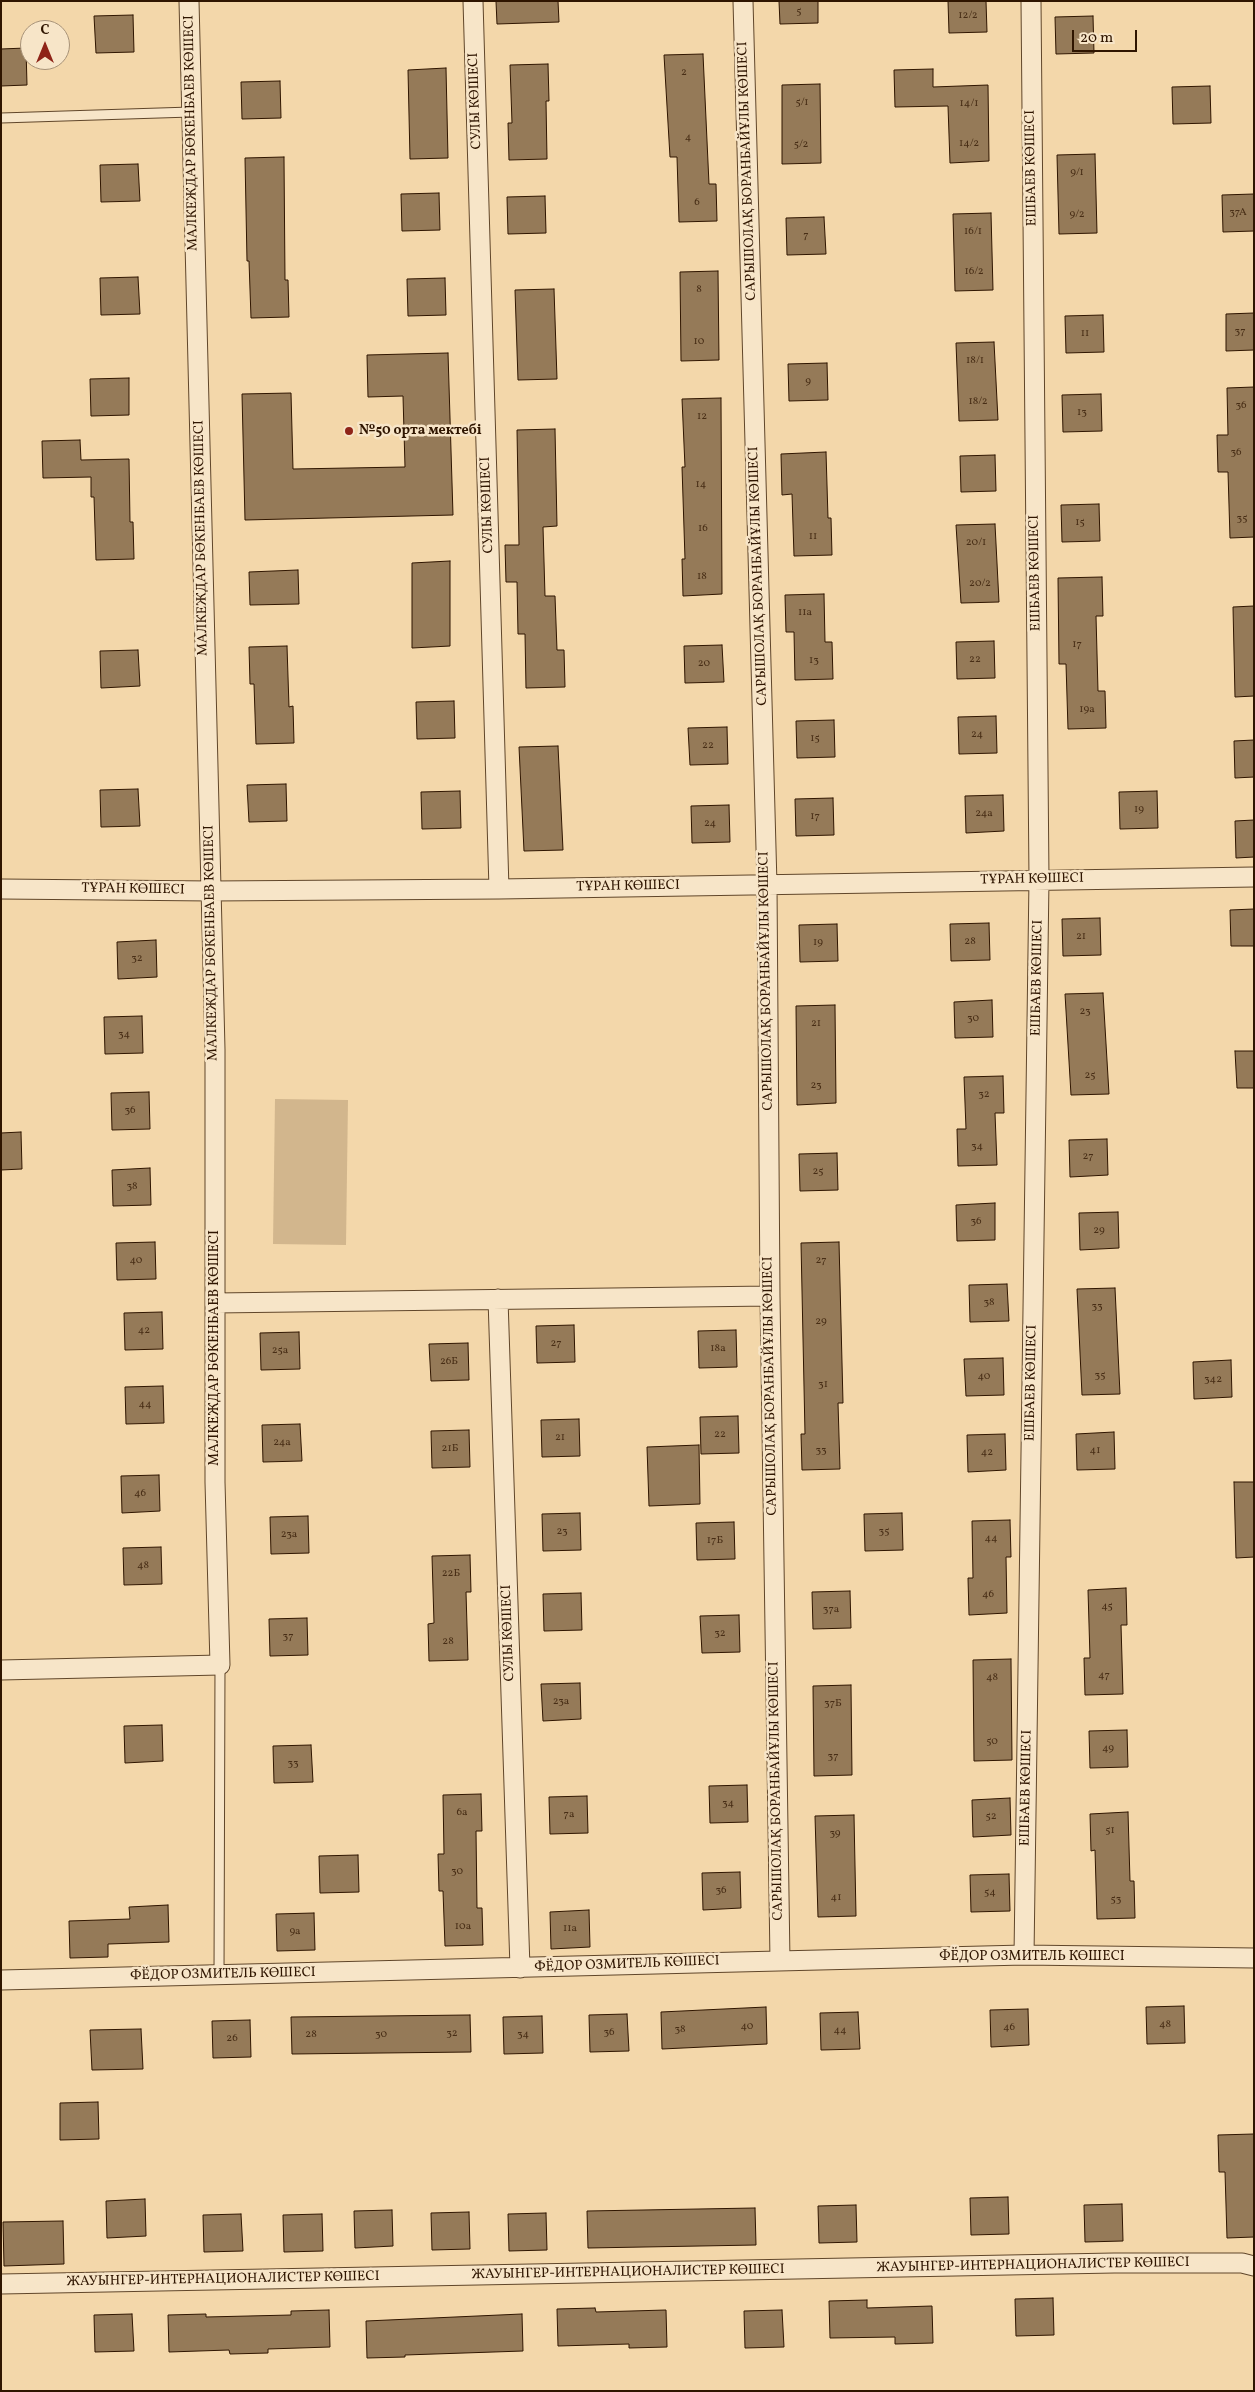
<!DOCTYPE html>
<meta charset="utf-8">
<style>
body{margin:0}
#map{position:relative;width:1255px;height:2392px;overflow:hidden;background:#f3d7aa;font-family:Vollkorn,serif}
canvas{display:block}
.frame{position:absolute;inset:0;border:2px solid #2f1500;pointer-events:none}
.north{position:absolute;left:20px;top:20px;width:50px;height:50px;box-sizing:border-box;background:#f7e5c8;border:1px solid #a79278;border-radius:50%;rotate:0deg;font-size:14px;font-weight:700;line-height:20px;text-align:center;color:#2f1500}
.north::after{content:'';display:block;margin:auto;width:18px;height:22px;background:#8f2418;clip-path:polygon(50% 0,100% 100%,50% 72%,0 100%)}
.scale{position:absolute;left:1072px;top:30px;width:65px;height:22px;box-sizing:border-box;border:2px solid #2f1500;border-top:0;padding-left:6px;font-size:15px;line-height:18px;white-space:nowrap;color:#2f1500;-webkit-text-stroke:4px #f7e5c8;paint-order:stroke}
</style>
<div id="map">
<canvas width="1255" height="2392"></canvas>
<div class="frame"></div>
<div class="north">С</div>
<div class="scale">20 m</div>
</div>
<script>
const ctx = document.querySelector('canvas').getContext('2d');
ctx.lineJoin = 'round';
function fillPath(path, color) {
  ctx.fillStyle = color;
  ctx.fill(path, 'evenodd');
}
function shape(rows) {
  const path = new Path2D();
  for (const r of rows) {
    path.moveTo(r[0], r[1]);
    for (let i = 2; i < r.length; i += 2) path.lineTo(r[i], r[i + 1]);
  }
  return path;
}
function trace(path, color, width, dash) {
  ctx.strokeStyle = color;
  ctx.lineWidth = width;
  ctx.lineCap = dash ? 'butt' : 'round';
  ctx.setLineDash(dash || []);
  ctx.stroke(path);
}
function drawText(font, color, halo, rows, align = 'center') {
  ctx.font = font + ' Vollkorn,serif';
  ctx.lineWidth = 5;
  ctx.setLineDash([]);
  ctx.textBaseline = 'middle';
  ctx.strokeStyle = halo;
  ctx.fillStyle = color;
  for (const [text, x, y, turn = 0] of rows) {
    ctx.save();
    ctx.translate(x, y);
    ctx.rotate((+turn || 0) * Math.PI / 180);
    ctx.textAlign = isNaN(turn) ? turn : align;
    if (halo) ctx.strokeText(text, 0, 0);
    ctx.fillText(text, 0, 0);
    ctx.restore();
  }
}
const green = shape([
 [275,1099,348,1100,346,1245,273,1244]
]);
const building = shape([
 [496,1,558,1,559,22,497,24,496,1],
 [779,1,818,1,818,23,780,24,779,1],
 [948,1,986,1,987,32,949,33,948,1],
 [133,15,134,52,96,53,94,16,133,15],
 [1093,16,1094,53,1056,54,1055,17,1093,16],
 [26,48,27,85,1,86,1,49,26,48],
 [703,54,709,184,716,184,717,221,679,222,677,157,670,157,664,55,703,54],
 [548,64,549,101,546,101,547,159,509,160,508,123,512,123,510,65,548,64],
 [446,68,448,158,410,159,408,70,446,68],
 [933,69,933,87,988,85,989,161,950,163,948,106,895,107,894,70,933,69],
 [280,81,281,118,242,119,241,82,280,81],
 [820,84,821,163,782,164,782,85,820,84],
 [1210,86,1211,123,1173,124,1172,87,1210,86],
 [1095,154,1097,233,1059,234,1057,155,1095,154],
 [284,157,285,280,288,280,289,317,251,318,249,261,247,261,245,158,284,157],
 [138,164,140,201,101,202,100,165,138,164],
 [439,193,440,230,402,231,401,194,439,193],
 [1254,194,1254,231,1223,232,1222,195,1254,194],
 [545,196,546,233,508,234,507,197,545,196],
 [991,213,993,290,955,291,953,214,991,213],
 [824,217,826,254,787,255,786,218,824,217],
 [718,271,719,360,681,361,680,272,718,271],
 [138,277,140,314,101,315,100,278,138,277],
 [445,278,446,315,408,316,407,279,445,278],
 [554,289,557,379,518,380,515,290,554,289],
 [1254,313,1254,350,1226,351,1226,314,1254,313],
 [1103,315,1104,352,1066,353,1065,316,1103,315],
 [994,342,998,420,959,421,956,343,994,342],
 [448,353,453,515,245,520,242,394,291,393,293,469,405,467,403,396,368,397,367,355,448,353],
 [827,363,828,400,789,401,788,364,827,363],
 [129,378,129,415,91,416,90,379,129,378],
 [1254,387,1254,537,1230,538,1228,472,1218,472,1217,435,1228,435,1227,388,1254,387],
 [1101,394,1102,431,1063,432,1062,395,1101,394],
 [721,398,722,594,683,596,682,559,685,559,682,467,685,467,682,399,721,398],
 [555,429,557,526,543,527,545,596,555,596,557,650,564,650,565,687,526,688,525,634,518,634,517,582,506,582,505,545,519,545,517,430,555,429],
 [80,440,81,460,129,459,130,522,133,522,134,559,96,560,94,497,91,497,91,477,43,478,42,441,80,440],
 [826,452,828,518,831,518,832,555,794,556,792,494,782,495,781,454,826,452],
 [995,455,996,491,961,492,960,456,995,455],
 [1099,504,1100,541,1062,542,1061,505,1099,504],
 [995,524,999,602,961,603,956,525,995,524],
 [450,561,450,646,412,648,412,563,450,561],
 [298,570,299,604,250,605,249,572,298,570],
 [1102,577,1103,616,1096,616,1098,691,1105,691,1106,728,1068,729,1066,664,1059,664,1058,578,1102,577],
 [824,594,825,642,832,642,833,679,795,680,794,632,786,632,785,595,824,594],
 [1254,606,1254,696,1235,697,1233,607,1254,606],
 [994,641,995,678,957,679,956,642,994,641],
 [722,645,724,682,685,683,684,646,722,645],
 [287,646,289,707,293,706,294,743,256,744,254,684,250,684,249,647,287,646],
 [138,650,140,686,101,688,100,651,138,650],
 [454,701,455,738,417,739,416,702,454,701],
 [996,716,997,753,959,754,958,717,996,716],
 [834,720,835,757,797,758,796,721,834,720],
 [727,727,728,764,690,765,688,728,727,727],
 [1254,740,1254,777,1235,778,1234,741,1254,740],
 [558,746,563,850,524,851,519,747,558,746],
 [286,784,287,821,249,822,247,785,286,784],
 [138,789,140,826,101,827,100,790,138,789],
 [460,791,461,828,422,829,421,792,460,791],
 [1157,791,1158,828,1120,829,1119,792,1157,791],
 [1003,795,1004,831,966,833,965,796,1003,795],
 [833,798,834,835,796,836,795,799,833,798],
 [729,805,730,842,692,843,691,806,729,805],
 [1254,820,1254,857,1236,858,1235,821,1254,820],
 [1254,909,1254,946,1231,946,1230,910,1254,909],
 [1100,918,1101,955,1063,956,1062,919,1100,918],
 [989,923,990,960,951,961,950,924,989,923],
 [837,924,838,961,800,962,799,925,837,924],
 [156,940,157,977,118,979,117,942,156,940],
 [1103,993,1109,1094,1071,1095,1065,994,1103,993],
 [992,1000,993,1037,955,1038,954,1002,992,1000],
 [835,1005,836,1103,797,1105,796,1006,835,1005],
 [142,1016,143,1053,105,1054,104,1017,142,1016],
 [1235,1051,1254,1051,1254,1088,1237,1088,1235,1051],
 [1003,1076,1004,1113,995,1113,997,1165,958,1166,957,1129,966,1129,964,1077,1003,1076],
 [149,1092,150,1129,112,1130,111,1093,149,1092],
 [21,1132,22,1169,1,1170,1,1133,21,1132],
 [1107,1139,1108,1175,1070,1177,1069,1140,1107,1139],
 [837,1153,838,1190,800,1191,799,1154,837,1153],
 [150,1168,151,1205,113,1206,112,1170,150,1168],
 [995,1203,995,1240,957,1241,956,1205,995,1203],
 [1118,1212,1119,1248,1080,1250,1079,1213,1118,1212],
 [155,1242,156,1279,117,1280,116,1243,155,1242],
 [839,1242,843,1403,838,1403,840,1469,802,1470,801,1434,805,1434,801,1243,839,1242],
 [1007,1284,1009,1321,970,1322,969,1285,1007,1284],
 [1115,1288,1120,1394,1082,1395,1077,1289,1115,1288],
 [162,1312,163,1349,125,1350,124,1313,162,1312],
 [574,1325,575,1362,537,1363,536,1326,574,1325],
 [736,1330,737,1367,699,1368,698,1331,736,1330],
 [299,1332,300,1369,261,1370,260,1333,299,1332],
 [468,1343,469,1380,431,1381,429,1344,468,1343],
 [1003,1358,1004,1395,966,1396,964,1359,1003,1358],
 [1231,1360,1232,1397,1194,1399,1193,1362,1231,1360],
 [163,1386,164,1423,126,1424,125,1387,163,1386],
 [738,1416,739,1453,701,1454,700,1417,738,1416],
 [579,1419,580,1456,542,1457,541,1420,579,1419],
 [300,1424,302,1461,263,1462,262,1425,300,1424],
 [469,1430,470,1467,432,1468,431,1431,469,1430],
 [1114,1432,1115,1469,1077,1470,1076,1434,1114,1432],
 [1005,1434,1006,1470,968,1472,967,1435,1005,1434],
 [699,1445,700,1504,649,1506,647,1447,699,1445],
 [159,1475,160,1511,122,1513,121,1476,159,1475],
 [1234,1482,1254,1482,1254,1557,1236,1558,1234,1482],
 [580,1513,581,1550,543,1551,542,1514,580,1513],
 [902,1513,903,1550,865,1551,864,1514,902,1513],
 [308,1516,309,1553,271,1554,270,1517,308,1516],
 [1010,1520,1011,1557,1006,1557,1007,1613,969,1615,968,1578,973,1578,972,1521,1010,1520],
 [734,1522,735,1559,697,1560,696,1523,734,1522],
 [161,1547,162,1584,124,1585,123,1548,161,1547],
 [470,1555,471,1592,466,1592,468,1660,429,1661,428,1624,434,1623,432,1556,470,1555],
 [1126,1588,1127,1625,1121,1625,1123,1694,1085,1695,1084,1658,1090,1658,1088,1590,1126,1588],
 [850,1591,851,1628,813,1629,812,1592,850,1591],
 [581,1593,582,1630,544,1631,543,1594,581,1593],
 [739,1615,740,1652,702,1653,700,1616,739,1615],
 [307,1618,308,1655,270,1656,269,1619,307,1618],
 [1011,1659,1012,1760,974,1761,973,1660,1011,1659],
 [580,1683,581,1719,543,1721,541,1684,580,1683],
 [851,1685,852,1775,814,1776,813,1686,851,1685],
 [162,1725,163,1761,125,1763,124,1726,162,1725],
 [1127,1730,1128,1767,1090,1768,1089,1731,1127,1730],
 [311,1745,313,1782,274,1783,273,1746,311,1745],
 [747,1785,748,1822,710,1823,709,1786,747,1785],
 [481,1794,482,1831,476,1831,477,1908,482,1908,483,1945,445,1946,443,1891,439,1891,438,1854,444,1854,443,1795,481,1794],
 [587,1796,588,1833,550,1834,549,1797,587,1796],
 [1010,1798,1011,1835,973,1837,972,1800,1010,1798],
 [1128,1812,1130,1881,1134,1881,1135,1918,1097,1919,1095,1850,1091,1851,1090,1814,1128,1812],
 [854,1815,856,1916,818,1917,815,1816,854,1815],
 [358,1855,359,1892,320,1893,319,1856,358,1855],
 [740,1872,741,1908,703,1910,702,1873,740,1872],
 [1009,1874,1010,1911,971,1912,970,1875,1009,1874],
 [168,1905,169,1942,108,1944,108,1957,70,1958,69,1921,130,1919,129,1907,168,1905],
 [589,1910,590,1947,551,1949,550,1912,589,1910],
 [314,1913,315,1950,277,1951,276,1914,314,1913],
 [1184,2006,1185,2043,1147,2044,1146,2007,1184,2006],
 [766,2007,767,2044,662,2049,661,2012,766,2007],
 [1028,2009,1029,2045,991,2047,990,2010,1028,2009],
 [858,2012,860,2049,821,2050,820,2013,858,2012],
 [627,2014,629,2051,590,2052,589,2015,627,2014],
 [470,2015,471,2052,292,2054,291,2017,470,2015],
 [542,2016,543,2053,504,2054,503,2017,542,2016],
 [250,2020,251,2057,213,2058,212,2021,250,2020],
 [141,2029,143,2069,92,2070,90,2030,141,2029],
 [98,2102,99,2139,60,2140,60,2103,98,2102],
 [1254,2134,1254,2237,1227,2238,1225,2172,1219,2172,1218,2135,1254,2134],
 [1008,2197,1009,2234,971,2235,970,2198,1008,2197],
 [145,2199,146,2236,107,2238,106,2201,145,2199],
 [1122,2204,1123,2241,1085,2242,1084,2205,1122,2204],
 [856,2205,857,2242,819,2243,818,2206,856,2205],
 [755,2208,756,2245,588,2248,587,2211,755,2208],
 [392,2210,393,2246,355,2248,354,2211,392,2210],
 [469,2212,470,2249,432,2250,431,2213,469,2212],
 [546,2213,547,2250,509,2251,508,2214,546,2213],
 [241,2214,243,2251,204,2252,203,2215,241,2214],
 [322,2214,323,2251,284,2252,283,2215,322,2214],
 [63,2221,64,2264,4,2266,3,2222,63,2221],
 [1053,2298,1054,2335,1016,2336,1015,2299,1053,2298],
 [867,2300,867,2308,932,2306,933,2343,895,2344,895,2337,830,2338,829,2301,867,2300],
 [595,2308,596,2312,666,2310,667,2347,629,2348,629,2344,558,2346,557,2309,595,2308],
 [329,2310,330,2347,268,2349,268,2353,230,2354,229,2350,169,2352,168,2315,206,2314,206,2317,291,2315,291,2311,329,2310],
 [782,2310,784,2347,745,2348,744,2311,782,2310],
 [132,2314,134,2351,95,2352,94,2315,132,2314],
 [522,2314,523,2351,405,2355,405,2357,367,2358,366,2321,522,2314]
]);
const service = shape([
 [1,118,191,112],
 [219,1975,220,1665]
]);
const minor = shape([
 [473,1,499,889],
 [743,1,767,885,770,1296,780,1961],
 [1,889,211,891,499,889,1254,877],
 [498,1299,520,1968],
 [215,1303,770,1296],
 [1,1670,220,1665,215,1482,215,1049,189,1],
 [1024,1955,1039,879,1031,1],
 [1,1980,1024,1955,1254,1958],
 [1,2284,1114,2263,1242,2263,1254,2266]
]);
const markers = [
 [349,431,5,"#8f2418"]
];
const numberNames = [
 ["5",799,12],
 ["12/2",968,16],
 ["2",684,73],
 ["5/1",802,103],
 ["14/1",969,104],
 ["4",688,138],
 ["14/2",969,144],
 ["5/2",801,145],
 ["9/1",1077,173],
 ["6",697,203],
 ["37А",1238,213],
 ["9/2",1077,215],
 ["16/1",973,232],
 ["7",806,236],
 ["16/2",974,272],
 ["8",699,290],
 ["37",1240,332],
 ["11",1085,334],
 ["10",699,342],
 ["18/1",975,361],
 ["9",808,382],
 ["18/2",978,402],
 ["36",1241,406],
 ["13",1082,413],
 ["12",702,417],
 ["36",1236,453],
 ["14",701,485],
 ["35",1242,519],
 ["15",1080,523],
 ["16",703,529],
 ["11",813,537],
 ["20/1",976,543],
 ["18",702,577],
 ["20/2",980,584],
 ["11а",805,613],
 ["17",1077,645],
 ["22",975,660],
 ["13",814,661],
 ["20",704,664],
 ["19а",1087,710],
 ["24",977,735],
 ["15",815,739],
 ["22",708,746],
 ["19",1139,810],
 ["24а",984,814],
 ["17",815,817],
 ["24",710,824],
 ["21",1081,937],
 ["28",970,942],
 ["19",818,943],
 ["32",137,959],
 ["23",1085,1012],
 ["30",973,1019],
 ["21",816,1024],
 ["34",124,1035],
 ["25",1090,1076],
 ["23",816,1086],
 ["32",984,1095],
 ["36",130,1111],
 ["34",977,1147],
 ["27",1088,1157],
 ["25",818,1172],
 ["38",132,1187],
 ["36",976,1222],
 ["29",1099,1231],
 ["40",136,1261],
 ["27",821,1261],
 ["38",989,1303],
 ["33",1097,1307],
 ["29",821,1322],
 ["42",144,1331],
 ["27",556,1344],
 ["18а",718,1349],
 ["25а",280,1351],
 ["26Б",449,1362],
 ["35",1100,1376],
 ["40",984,1377],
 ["342",1213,1380],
 ["31",823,1385],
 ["44",145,1405],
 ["22",720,1435],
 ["21",560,1438],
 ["24а",282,1443],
 ["21Б",450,1449],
 ["33",821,1451],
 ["41",1095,1451],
 ["42",987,1453],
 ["46",140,1494],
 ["23",562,1532],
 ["35",884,1532],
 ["23а",289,1535],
 ["44",991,1539],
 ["17Б",715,1541],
 ["48",143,1566],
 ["22Б",451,1574],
 ["46",988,1595],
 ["45",1107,1607],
 ["37а",831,1610],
 ["32",720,1634],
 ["37",288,1637],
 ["28",448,1642],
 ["47",1104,1676],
 ["48",992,1678],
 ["23а",561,1702],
 ["37Б",833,1704],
 ["50",992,1742],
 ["49",1108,1749],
 ["37",833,1757],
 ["33",293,1764],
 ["34",728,1804],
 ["6а",462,1813],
 ["7а",569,1815],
 ["52",991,1817],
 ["51",1110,1831],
 ["39",835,1834],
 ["30",457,1872],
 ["36",721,1891],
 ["54",990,1893],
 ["41",836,1898],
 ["53",1116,1900],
 ["10а",463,1927],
 ["11а",570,1929],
 ["9а",295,1932],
 ["48",1165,2025],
 ["40",747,2027],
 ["46",1009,2028],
 ["38",680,2030],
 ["44",840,2031],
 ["36",609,2033],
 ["32",452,2034],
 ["28",311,2035],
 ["30",381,2035],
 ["34",523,2035],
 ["26",232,2039]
];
const streetNames = [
 ["СУЛЫ КӨШЕСІ",476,101,-92],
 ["МАЛКЕЖДАР БӨКЕНБАЕВ КӨШЕСІ",192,133,-91],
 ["ЕШБАЕВ КӨШЕСІ",1032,168,-91],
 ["САРЫШОЛАҚ БОРАНБАЙҰЛЫ КӨШЕСІ",748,171,-92],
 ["СУЛЫ КӨШЕСІ",488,505,-92],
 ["МАЛКЕЖДАР БӨКЕНБАЕВ КӨШЕСІ",202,538,-91],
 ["ЕШБАЕВ КӨШЕСІ",1036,573,-91],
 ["САРЫШОЛАҚ БОРАНБАЙҰЛЫ КӨШЕСІ",759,576,-92],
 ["ТҰРАН КӨШЕСІ",1032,880,-1],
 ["ТҰРАН КӨШЕСІ",628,887,-1],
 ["ТҰРАН КӨШЕСІ",133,890,1],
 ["МАЛКЕЖДАР БӨКЕНБАЕВ КӨШЕСІ",212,943,-91],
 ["ЕШБАЕВ КӨШЕСІ",1038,978,-89],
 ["САРЫШОЛАҚ БОРАНБАЙҰЛЫ КӨШЕСІ",767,981,-91],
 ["МАЛКЕЖДАР БӨКЕНБАЕВ КӨШЕСІ",215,1348,-90],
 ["ЕШБАЕВ КӨШЕСІ",1032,1383,-89],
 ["САРЫШОЛАҚ БОРАНБАЙҰЛЫ КӨШЕСІ",771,1386,-91],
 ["СУЛЫ КӨШЕСІ",509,1633,-92],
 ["ЕШБАЕВ КӨШЕСІ",1027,1788,-89],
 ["САРЫШОЛАҚ БОРАНБАЙҰЛЫ КӨШЕСІ",777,1791,-91],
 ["ФЁДОР ОЗМИТЕЛЬ КӨШЕСІ",1032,1957],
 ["ФЁДОР ОЗМИТЕЛЬ КӨШЕСІ",627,1965,-2],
 ["ФЁДОР ОЗМИТЕЛЬ КӨШЕСІ",223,1975,-1],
 ["ЖАУЫНГЕР-ИНТЕРНАЦИОНАЛИСТЕР КӨШЕСІ",1033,2266,-1],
 ["ЖАУЫНГЕР-ИНТЕРНАЦИОНАЛИСТЕР КӨШЕСІ",628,2273,-1],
 ["ЖАУЫНГЕР-ИНТЕРНАЦИОНАЛИСТЕР КӨШЕСІ",223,2280,-1]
];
const poiNames = [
 ["№50 орта мектебі",359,431]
];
fillPath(green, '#d2b68d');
fillPath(building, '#957a58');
trace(building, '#2f1500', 1);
trace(service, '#60462a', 11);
trace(minor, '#60462a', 21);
trace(service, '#f7e5c8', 9);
trace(minor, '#f7e5c8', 19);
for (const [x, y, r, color] of markers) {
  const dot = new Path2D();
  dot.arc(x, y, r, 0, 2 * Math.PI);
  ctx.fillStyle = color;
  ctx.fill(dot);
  trace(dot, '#f7e5c8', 2);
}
drawText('11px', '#482e16', null, numberNames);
drawText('14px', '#2f1500', '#f7e5c8', streetNames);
drawText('bold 14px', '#2f1500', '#f7e5c8', poiNames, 'left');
</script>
